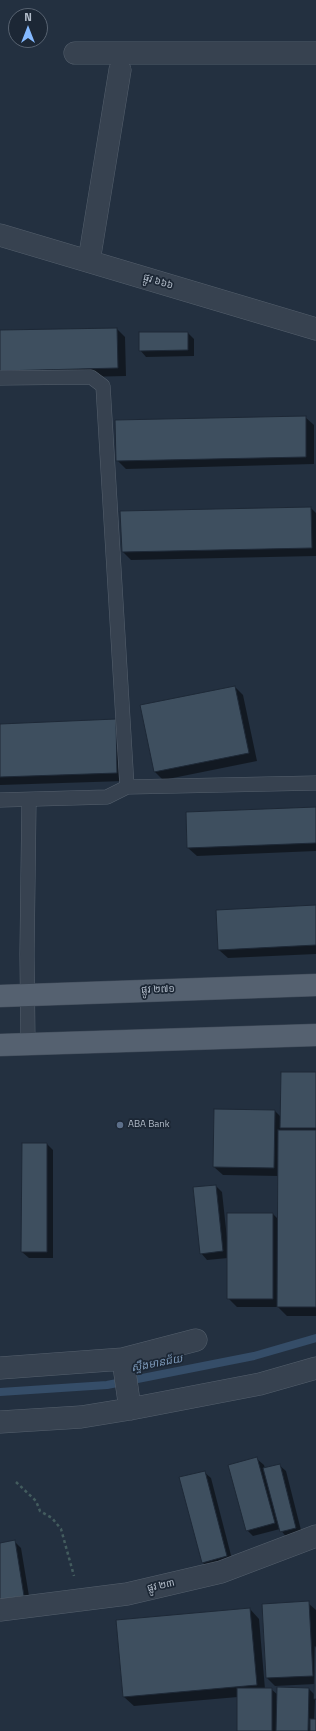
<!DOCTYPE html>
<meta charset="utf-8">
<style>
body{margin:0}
#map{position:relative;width:316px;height:1731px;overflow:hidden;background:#233040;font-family:"Titillium Web",sans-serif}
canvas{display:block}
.north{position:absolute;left:8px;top:8px;width:40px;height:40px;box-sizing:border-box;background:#1c2735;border:1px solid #586371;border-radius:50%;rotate:0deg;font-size:11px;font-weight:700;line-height:16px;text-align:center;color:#b3bdca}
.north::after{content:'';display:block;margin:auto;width:14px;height:18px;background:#84b9ff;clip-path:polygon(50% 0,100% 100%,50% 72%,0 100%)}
</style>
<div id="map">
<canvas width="316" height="1731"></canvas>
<div class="north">N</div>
</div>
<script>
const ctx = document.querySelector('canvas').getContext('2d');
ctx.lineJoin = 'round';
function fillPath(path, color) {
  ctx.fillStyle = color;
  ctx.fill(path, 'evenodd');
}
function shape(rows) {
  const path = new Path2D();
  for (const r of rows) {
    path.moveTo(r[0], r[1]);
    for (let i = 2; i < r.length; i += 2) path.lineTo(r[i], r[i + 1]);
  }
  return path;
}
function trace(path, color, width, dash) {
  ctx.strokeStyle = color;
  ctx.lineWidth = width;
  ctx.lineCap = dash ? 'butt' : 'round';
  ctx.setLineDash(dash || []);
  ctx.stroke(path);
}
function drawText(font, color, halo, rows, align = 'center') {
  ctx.font = font + ' "Titillium Web","Noto Sans Khmer",sans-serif';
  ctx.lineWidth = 3.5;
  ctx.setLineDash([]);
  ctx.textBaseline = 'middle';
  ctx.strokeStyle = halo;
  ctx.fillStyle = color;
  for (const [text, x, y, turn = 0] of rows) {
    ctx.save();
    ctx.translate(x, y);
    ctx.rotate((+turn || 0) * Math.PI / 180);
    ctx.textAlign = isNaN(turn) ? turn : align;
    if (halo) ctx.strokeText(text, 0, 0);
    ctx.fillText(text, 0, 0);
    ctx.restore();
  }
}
const shadow = shape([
 [117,329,125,337,126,376,0,379,0,331],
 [188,333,194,339,194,356,146,357,140,350],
 [305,417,314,425,314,464,126,469,117,460],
 [311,508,316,513,316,556,131,560,123,552],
 [235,687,243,695,257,761,163,780,155,772],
 [115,720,124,729,125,781,0,785,0,725],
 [316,808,316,851,197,856,188,848],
 [316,906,316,954,228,958,219,950,217,911],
 [316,1073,316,1316,287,1316,278,1307,237,1307,228,1298,228,1258,207,1260,201,1253,216,1186,222,1192,227,1238,228,1237,273,1214,279,1220,279,1176,223,1175,214,1167,275,1111,282,1118],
 [47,1144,53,1150,53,1258,29,1258,22,1252],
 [257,1459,264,1465,265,1469,279,1465,286,1471,302,1534,287,1538,280,1529,253,1536,247,1530],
 [204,1472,211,1478,233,1563,209,1569,203,1563],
 [14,1541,21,1548,30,1602,0,1602,0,1544],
 [308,1603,316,1610,316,1700,315,1699,314,1720,316,1720,316,1731,238,1731,238,1697,134,1706,124,1697,250,1609,259,1619,265,1689,271,1689,278,1695,309,1689,315,1695,315,1684,275,1686,267,1678,263,1605]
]);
const stream = shape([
 [0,1392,107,1385,254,1356,316,1338]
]);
const building = shape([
 [117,328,118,368,0,371,0,330,117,328],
 [139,332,188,332,188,350,139,351,139,332],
 [306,416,306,457,116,461,115,420,306,416],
 [311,507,312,548,122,552,120,511,311,507],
 [235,686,249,753,154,772,140,705,235,686],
 [116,719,117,773,0,777,0,724,116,719],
 [316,807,316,843,187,848,186,812,316,807],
 [316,905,316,945,218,950,216,910,316,905],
 [281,1072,316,1072,316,1128,280,1128,281,1072],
 [214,1109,275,1110,274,1168,213,1167,214,1109],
 [278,1130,316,1130,316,1307,277,1307,278,1130],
 [22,1143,47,1143,47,1252,21,1252,22,1143],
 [216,1185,223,1251,200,1254,193,1187,216,1185],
 [227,1213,273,1213,273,1299,227,1299,227,1213],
 [257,1457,275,1523,246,1531,228,1465,257,1457],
 [280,1464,296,1528,280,1532,263,1468,280,1464],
 [205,1471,227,1556,202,1563,179,1477,205,1471],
 [15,1540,24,1596,0,1600,0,1543,15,1540],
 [309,1601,313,1676,266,1678,262,1604,309,1601],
 [250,1608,257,1685,123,1697,116,1620,250,1608],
 [315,1647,316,1647,316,1699,314,1699,315,1647],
 [277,1687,309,1688,308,1731,276,1731,277,1687],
 [237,1688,272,1688,272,1731,237,1731,237,1688],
 [310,1719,316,1719,316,1731,310,1731,310,1719]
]);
const path = shape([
 [16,1482,36,1501,40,1511,52,1518,61,1529,74,1576]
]);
const service = shape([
 [0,378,91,377,103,386,127,787,107,797,0,800],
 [127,787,316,783],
 [28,1044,27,954,29,800]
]);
const minor = shape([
 [75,53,316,53],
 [0,235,316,329],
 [89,261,120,70],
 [123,1359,130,1409],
 [0,1368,123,1359,196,1340],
 [0,1422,81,1417,130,1409,260,1384,316,1368],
 [0,1610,127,1594,221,1572,316,1536]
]);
const primary = shape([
 [0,996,316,985],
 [0,1045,316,1035]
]);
const markers = [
 [120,1125,4,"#5c6f8a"]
];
const streetNames = [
 ["ផ្លូវ ៦៦៦",158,282,17],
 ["ផ្លូវ ២៧១",158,990,-2],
 ["ផ្លូវ ២៣",161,1586,-13]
];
const poiNames = [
 ["ABA Bank",128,1125]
];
const waterNames = [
 ["ស្ទឹងមានជ័យ",157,1364,-11]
];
fillPath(shadow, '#0007');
trace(stream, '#354d68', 8);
fillPath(building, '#3e4f5f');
trace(building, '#1e2937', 1);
trace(service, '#55606d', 15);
trace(minor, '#55606d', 23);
trace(primary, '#404b59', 23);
trace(path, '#435c5e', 2.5, [3, 3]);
trace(service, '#374250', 14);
trace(minor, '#374250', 22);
trace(primary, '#556170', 22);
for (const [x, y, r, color] of markers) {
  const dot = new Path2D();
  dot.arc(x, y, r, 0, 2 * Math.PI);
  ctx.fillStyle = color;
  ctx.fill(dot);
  trace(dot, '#1c2735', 1.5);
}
drawText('10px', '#b3bdca', '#1c2735', streetNames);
drawText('10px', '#b3bdca', '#1c2735', poiNames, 'left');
drawText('italic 11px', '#7995b4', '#1c2735', waterNames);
</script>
